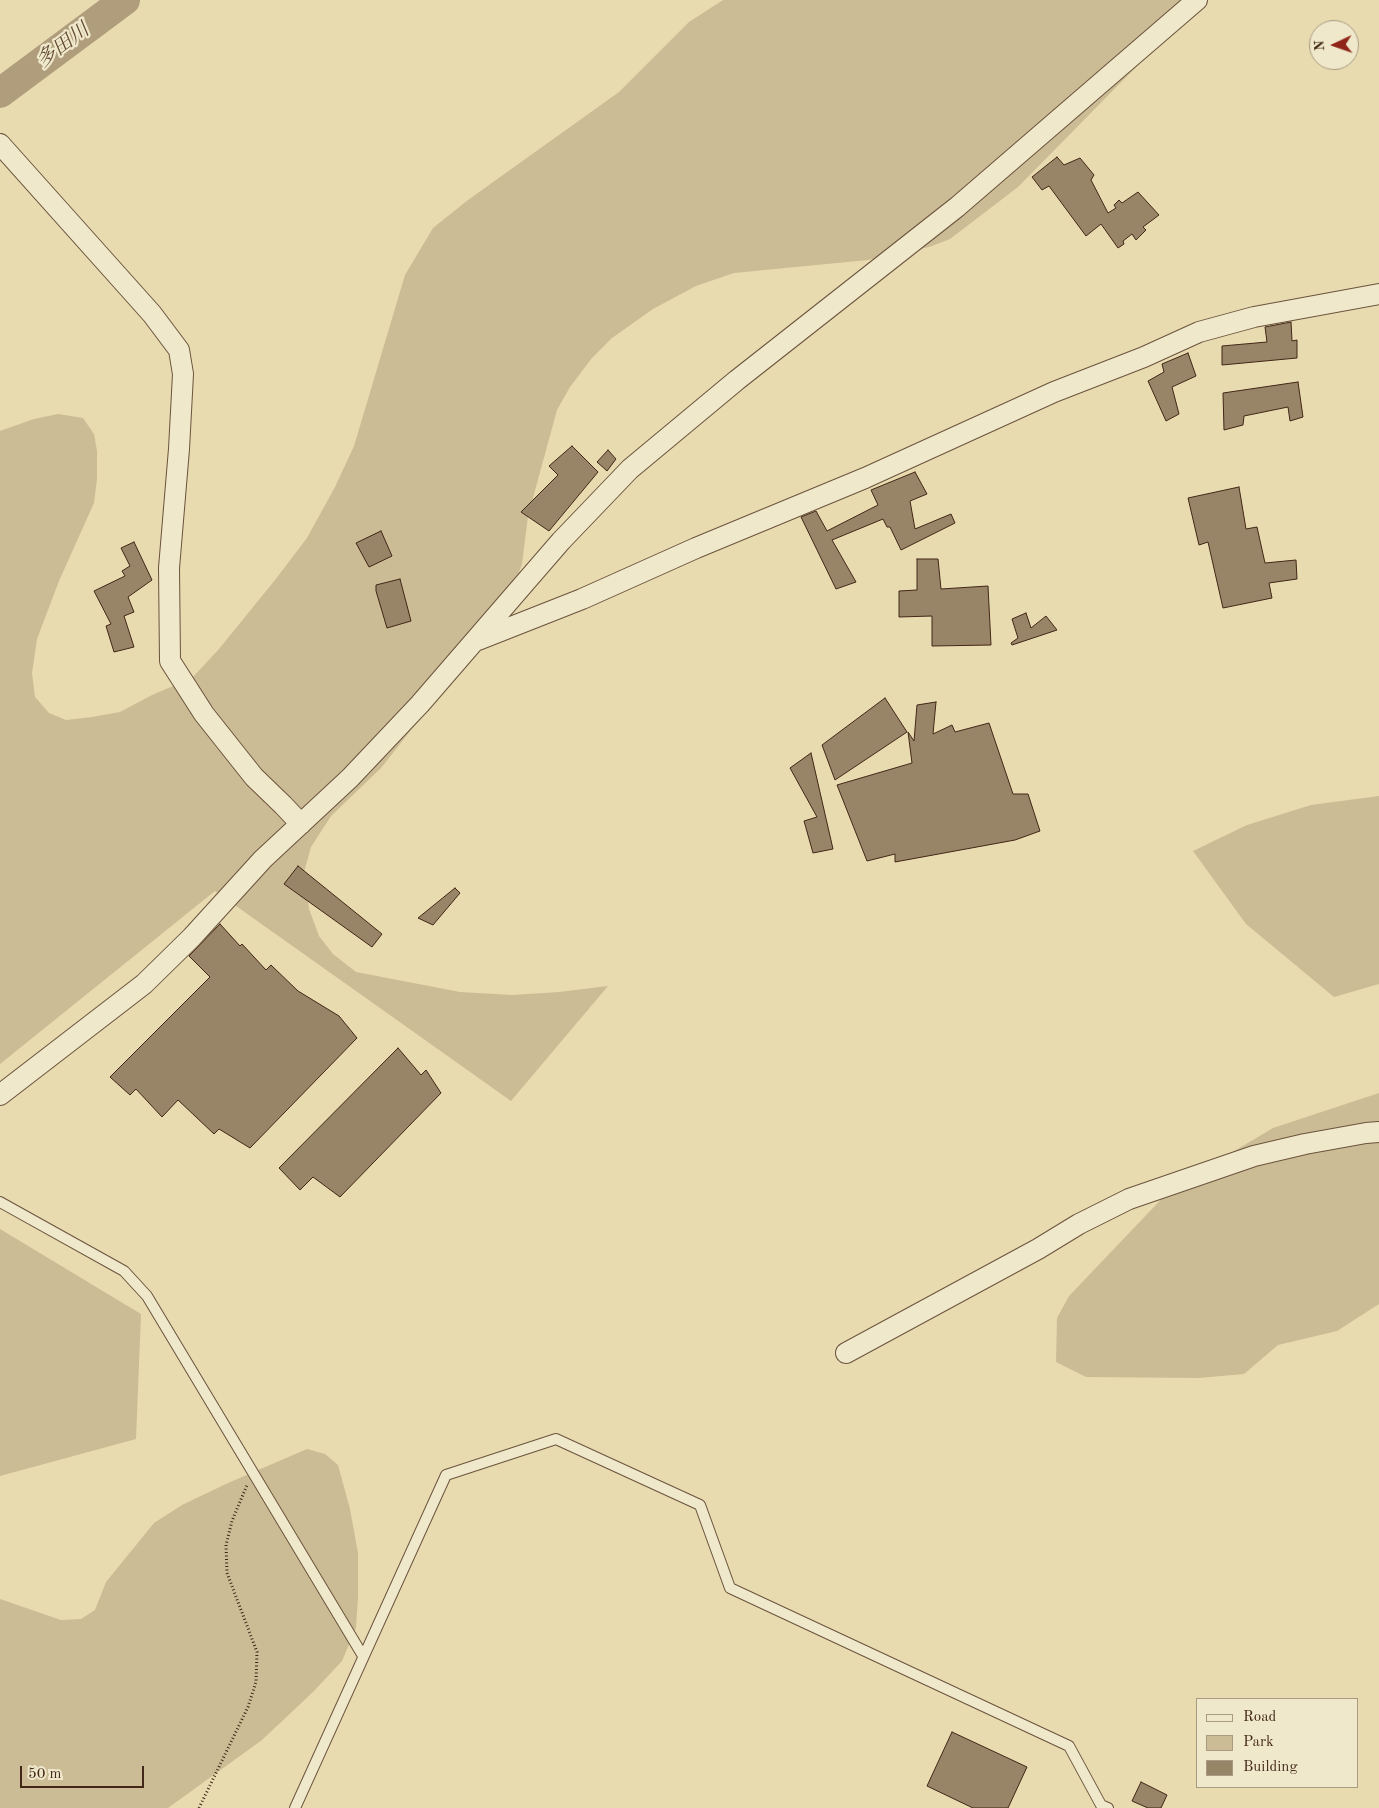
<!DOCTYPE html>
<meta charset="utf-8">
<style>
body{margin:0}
#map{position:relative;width:1379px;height:1808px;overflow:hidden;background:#e7dbaf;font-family:"Old Standard TT",serif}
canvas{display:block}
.legend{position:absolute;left:1196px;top:1698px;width:162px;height:90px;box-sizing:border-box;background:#efe8cb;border:1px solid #aa9a83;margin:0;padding:6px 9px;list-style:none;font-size:15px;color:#422617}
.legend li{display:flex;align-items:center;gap:10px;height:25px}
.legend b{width:25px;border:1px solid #aa9a83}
.north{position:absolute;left:1309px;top:20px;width:50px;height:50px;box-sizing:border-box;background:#efe8cb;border:1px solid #aa9a83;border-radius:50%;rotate:267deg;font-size:14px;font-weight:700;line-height:20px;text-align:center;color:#422617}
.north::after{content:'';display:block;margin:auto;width:18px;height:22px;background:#8f2418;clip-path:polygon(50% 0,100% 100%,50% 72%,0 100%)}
.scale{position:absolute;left:20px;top:1766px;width:124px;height:22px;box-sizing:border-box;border:2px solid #422617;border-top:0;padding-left:6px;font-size:15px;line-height:18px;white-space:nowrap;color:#422617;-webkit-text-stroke:4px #efe8cb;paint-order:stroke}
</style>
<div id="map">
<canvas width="1379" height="1808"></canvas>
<ul class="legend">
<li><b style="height:6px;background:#efe8cb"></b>Road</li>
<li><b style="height:14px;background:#cbbc95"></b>Park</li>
<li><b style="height:14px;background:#988466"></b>Building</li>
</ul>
<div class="north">N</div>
<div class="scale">50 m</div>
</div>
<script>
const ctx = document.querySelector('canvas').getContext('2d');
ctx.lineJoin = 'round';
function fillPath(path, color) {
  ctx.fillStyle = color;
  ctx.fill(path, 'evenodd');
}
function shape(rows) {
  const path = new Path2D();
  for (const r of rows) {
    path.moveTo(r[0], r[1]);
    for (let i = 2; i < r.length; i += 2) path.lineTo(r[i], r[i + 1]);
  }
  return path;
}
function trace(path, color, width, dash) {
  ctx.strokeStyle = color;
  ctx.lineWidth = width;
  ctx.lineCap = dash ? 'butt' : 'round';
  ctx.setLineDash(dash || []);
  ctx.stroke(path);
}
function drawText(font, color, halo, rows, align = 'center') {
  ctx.font = font + ' "Old Standard TT","Noto Serif JP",serif';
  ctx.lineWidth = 4.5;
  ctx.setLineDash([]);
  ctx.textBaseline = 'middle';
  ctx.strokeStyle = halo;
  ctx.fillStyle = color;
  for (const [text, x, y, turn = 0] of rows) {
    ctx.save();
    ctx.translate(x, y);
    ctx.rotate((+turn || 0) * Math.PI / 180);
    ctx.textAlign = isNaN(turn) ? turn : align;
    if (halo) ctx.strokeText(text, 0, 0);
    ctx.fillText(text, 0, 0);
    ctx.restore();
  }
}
const green = shape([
 [723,0,1202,0,1018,187,950,239,929,247,868,260,734,273,696,286,653,309,612,338,592,358,570,387,557,410,528,516,522,564,509,599,477,654,430,706,381,768,331,816,311,847,304,872,309,909,319,936,333,954,356,972,460,992,512,995,559,992,608,986,511,1101,215,891,0,1064,0,431,34,419,58,414,83,418,94,434,97,451,97,479,94,503,59,581,37,639,32,673,35,697,49,713,66,720,92,717,120,712,152,695,192,678,219,649,275,580,307,538,335,487,354,446,405,275,433,228,468,200,619,92,689,22],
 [1379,796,1379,984,1334,997,1246,924,1193,851,1247,825,1311,805],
 [1379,1093,1379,1304,1337,1331,1278,1345,1244,1374,1198,1378,1086,1377,1056,1362,1057,1318,1069,1296,1172,1188,1273,1128],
 [0,1229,141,1314,136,1439,0,1476],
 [307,1449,325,1454,338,1465,350,1509,358,1553,358,1597,356,1628,342,1661,313,1692,262,1740,168,1808,0,1808,0,1599,61,1620,81,1619,95,1610,106,1582,154,1523,182,1505,228,1483]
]);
const river = shape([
 [0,93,125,0]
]);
const building = shape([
 [1057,157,1064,165,1080,158,1094,175,1091,180,1108,213,1116,208,1114,205,1119,200,1122,203,1138,192,1159,215,1143,227,1146,230,1136,240,1132,234,1123,241,1124,244,1118,248,1101,224,1086,236,1049,186,1042,190,1032,177,1057,157],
 [1291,322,1292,341,1297,340,1297,358,1222,365,1222,346,1267,342,1265,327,1291,322],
 [1188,353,1196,376,1172,387,1179,414,1166,421,1148,381,1164,372,1162,364,1188,353],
 [1298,382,1303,417,1290,421,1288,407,1244,416,1243,425,1224,430,1223,393,1298,382],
 [572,446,598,472,549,531,521,512,558,475,549,466,572,446],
 [608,450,616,459,607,471,597,462,608,450],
 [915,472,927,494,910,501,915,529,951,514,955,523,901,550,890,527,887,527,883,519,832,540,856,582,836,589,801,517,816,511,827,531,878,505,871,490,915,472],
 [1239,487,1246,529,1257,527,1265,563,1296,560,1297,579,1269,583,1272,598,1223,608,1208,542,1199,545,1188,498,1239,487],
 [381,531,392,556,369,567,356,543,381,531],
 [134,542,152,580,128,597,134,612,124,616,134,647,114,652,106,626,111,624,94,591,125,576,122,571,130,566,121,548,134,542],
 [917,559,938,559,941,589,988,586,991,645,932,646,932,616,899,617,899,591,917,590,917,559],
 [400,579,411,621,387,628,376,591,376,585,400,579],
 [1026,613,1031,628,1046,616,1057,630,1012,645,1011,643,1018,638,1012,619,1026,613],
 [885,698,907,732,835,780,822,745,885,698],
 [936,702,933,734,952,725,955,732,989,723,1013,794,1028,794,1040,831,1015,840,895,862,895,854,867,861,837,785,912,763,908,732,914,741,917,705,936,702],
 [811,753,833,849,813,853,804,821,817,817,790,768,811,753],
 [298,866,382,934,372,947,284,884,298,866],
 [455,888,460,893,433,925,418,918,455,888],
 [220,924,240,946,242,944,266,970,271,965,298,991,339,1016,357,1038,250,1148,219,1129,214,1134,178,1100,162,1117,136,1089,130,1095,110,1077,210,977,189,956,220,924],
 [398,1048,421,1075,426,1070,441,1093,340,1197,313,1177,300,1190,279,1168,398,1048],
 [952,1732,1027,1767,1008,1808,973,1808,927,1786,952,1732],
 [1141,1782,1167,1795,1161,1808,1148,1808,1132,1801,1141,1782]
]);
const path = shape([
 [199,1808,248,1707,256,1682,257,1652,227,1573,226,1545,232,1521,247,1485]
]);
const service = shape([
 [0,1202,124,1271,147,1296,363,1656],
 [295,1808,446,1475,556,1439,700,1505,730,1588,1069,1746,1101,1805,1108,1808]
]);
const minor = shape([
 [0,144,152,314,179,350,183,374,179,449,169,568,170,661,204,714,254,777,283,805,301,824],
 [478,640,582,599,696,548,865,478,1054,392,1144,357,1199,332,1254,317,1379,294],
 [0,1095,144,984,192,937,263,859,350,778,420,704,561,541,630,469,737,380,957,207,1197,0],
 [846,1353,1038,1249,1079,1224,1129,1199,1254,1156,1305,1144,1366,1133,1379,1132]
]);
const waterNames = [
 ["多田川",63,46,-37]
];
fillPath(green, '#cbbc95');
trace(river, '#af9d7b', 30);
fillPath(building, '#988466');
trace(building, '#422617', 1);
trace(service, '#6b533d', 12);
trace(minor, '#6b533d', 22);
trace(path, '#422617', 3, [1, 2.5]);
trace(service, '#efe8cb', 10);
trace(minor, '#efe8cb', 20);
drawText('italic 20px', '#634a35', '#efe8cb', waterNames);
</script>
